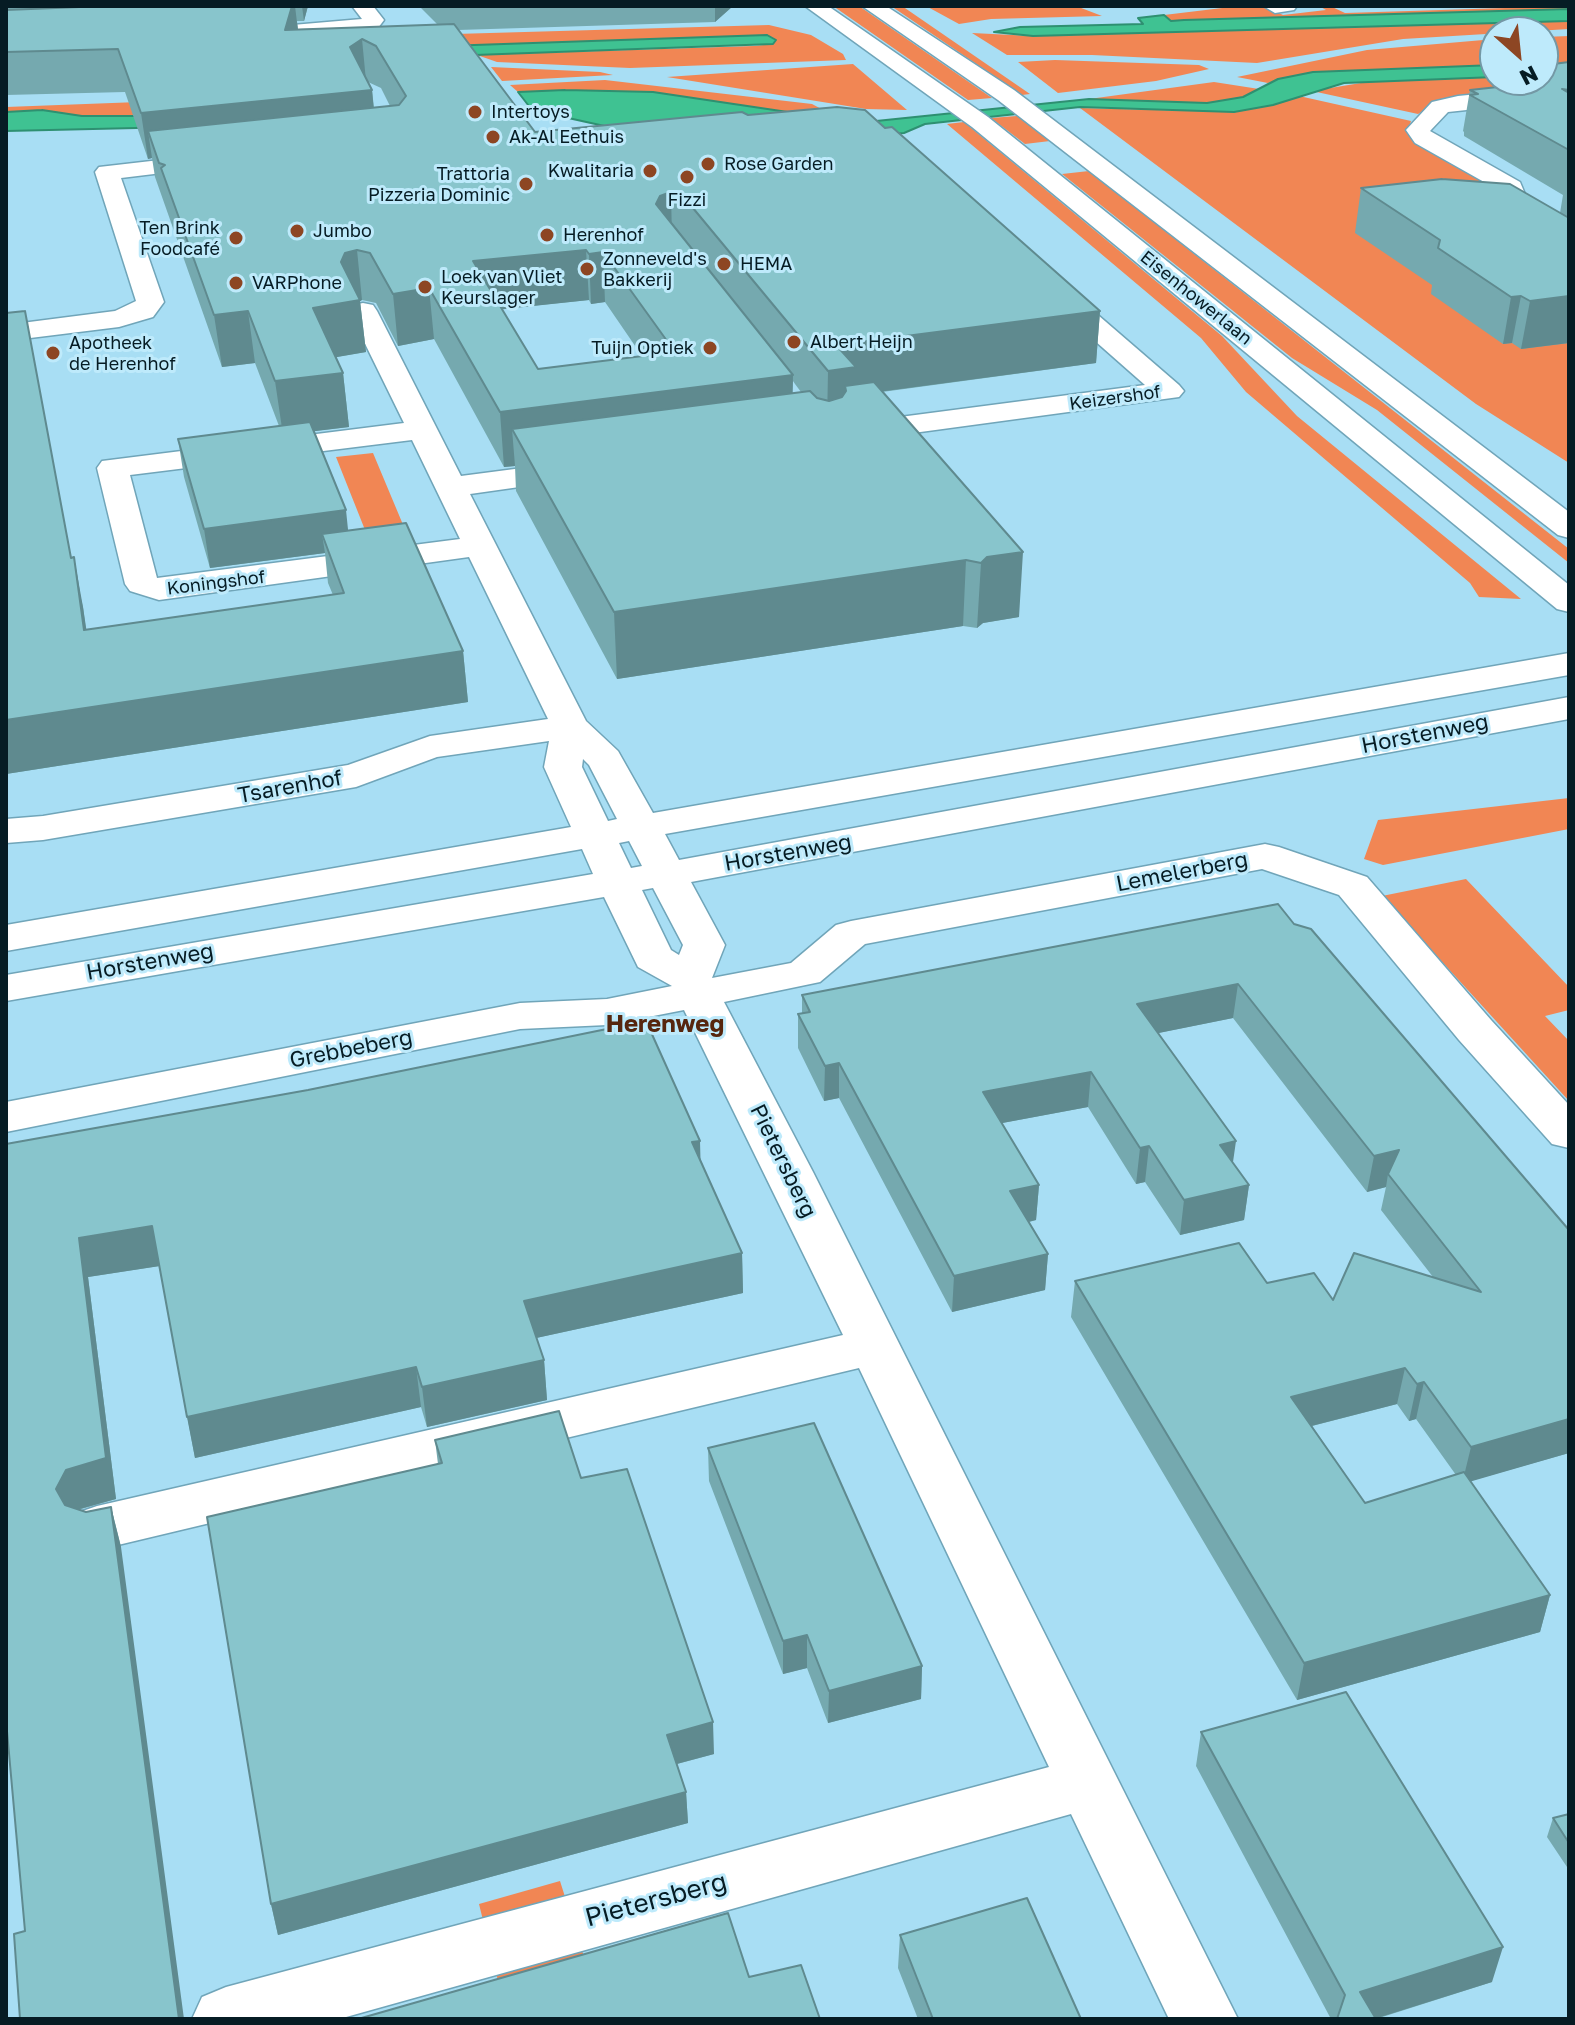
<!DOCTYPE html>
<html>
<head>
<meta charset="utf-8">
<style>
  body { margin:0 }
  #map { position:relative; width:1575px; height:2025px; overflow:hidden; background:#a8def4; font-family:"Golos Text",sans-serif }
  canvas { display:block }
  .frame { position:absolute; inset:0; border:8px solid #061c24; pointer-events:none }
  .north { position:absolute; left:1479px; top:16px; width:80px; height:80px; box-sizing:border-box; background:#beeafb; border:2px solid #7498a5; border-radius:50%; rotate:153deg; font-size:22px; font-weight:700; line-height:32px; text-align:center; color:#061c24 }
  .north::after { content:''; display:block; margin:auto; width:28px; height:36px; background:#8d4623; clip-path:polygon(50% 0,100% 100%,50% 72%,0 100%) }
</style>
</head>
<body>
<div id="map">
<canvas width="1575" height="2025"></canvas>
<div class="frame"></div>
<div class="north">N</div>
</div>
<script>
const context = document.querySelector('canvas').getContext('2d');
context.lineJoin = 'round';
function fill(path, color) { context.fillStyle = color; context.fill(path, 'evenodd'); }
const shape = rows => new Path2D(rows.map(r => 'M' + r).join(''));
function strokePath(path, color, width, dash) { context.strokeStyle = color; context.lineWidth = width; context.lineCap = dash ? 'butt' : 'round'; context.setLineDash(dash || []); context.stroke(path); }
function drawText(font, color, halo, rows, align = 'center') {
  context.font = font + ' "Golos Text",sans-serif'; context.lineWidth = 6; context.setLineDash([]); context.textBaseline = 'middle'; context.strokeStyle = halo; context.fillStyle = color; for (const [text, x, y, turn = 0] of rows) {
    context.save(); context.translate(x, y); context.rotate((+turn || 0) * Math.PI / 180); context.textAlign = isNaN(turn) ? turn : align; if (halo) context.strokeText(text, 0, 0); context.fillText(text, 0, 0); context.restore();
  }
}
fill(shape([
  [833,6,859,6,992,98,968,100],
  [891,6,902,6,1030,94,1022,95],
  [926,6,1076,6,1102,16,991,19,959,24],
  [1239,6,1264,6,1283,15,1326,10,1319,6,1330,6,1345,13,1569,6,1569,9,1171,21,1164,15],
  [1569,21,1569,29,1403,39,1257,63,1092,55,1007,55,972,33,1033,36],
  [769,25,811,35,843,54,846,60,630,68,497,62,477,55,754,46,773,44,776,40,767,35,466,45,455,34],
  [1569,36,1569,63,1543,63,1543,37],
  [1495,39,1495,65,1313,72,1268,83,1237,77,1367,50],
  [1055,60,1199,65,1209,69,1156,81,1058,93,1018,62],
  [853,64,907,110,866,109,667,77],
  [491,67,600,72,613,75,502,81],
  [1569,74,1569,86,1437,103,1418,114,1312,91,1367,82,1495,77,1495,80,1543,80,1543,75],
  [605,80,812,104,827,112,828,118,565,90,518,92,510,85],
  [1214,82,1259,89,1243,97,1207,103,1089,99],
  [351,94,135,116,82,116,42,110,6,112,6,107],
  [1299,96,1411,121,1408,131,1494,186,1569,287,1569,463,1476,404,1080,108,1234,112,1273,105],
  [1017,116,1050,141,1025,144,991,118],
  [964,122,1222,336,1297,416,1521,599,1479,597,1470,583,1246,392,1201,338,947,124],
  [1089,171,1569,549,1569,563,1377,410,1292,358,1062,174],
  [373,453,409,539,371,545,336,457],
  [1569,798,1569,829,1383,865,1364,859,1378,820],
  [1466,879,1569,987,1569,1010,1545,1016,1569,1041,1569,1101,1382,896],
  [560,1881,585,1960,499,1985,479,1904]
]), '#f18654');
const water = shape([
  [1569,9,1569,21,1033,36,994,32,1020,27,1143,24,1138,18,1164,15,1171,21,1184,20,1569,9],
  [767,35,776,40,773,44,448,56,6,61,767,35],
  [1495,65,1495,77,1344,83,1273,105,1234,112,1080,107,925,124,904,133,858,138,857,123,1089,99,1207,103,1243,97,1278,79,1313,72,1495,65],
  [565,90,653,92,828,118,609,127,532,110,518,92,565,90],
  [42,110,82,116,135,116,310,124,6,131,6,112,42,110]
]);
fill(water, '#3fc292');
strokePath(water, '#2e9071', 2);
const minor = shape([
  [352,6,373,6,384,20,378,28,371,30,269,39,259,33,269,27,362,19,352,6],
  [1297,6,1294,10,1275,13,1265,7,1297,6],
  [1569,85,1569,99,1448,112,1430,131,1520,182,1525,194,1515,208,1516,212,1569,243,1569,262,1560,260,1496,221,1490,208,1500,191,1415,143,1406,130,1432,102,1458,96,1569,85],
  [212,154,220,156,224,161,220,166,121,178,164,302,153,317,119,327,6,341,6,325,115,311,136,301,95,172,99,167,212,154],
  [1053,282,1062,284,1179,385,1184,391,1179,397,854,441,843,438,839,432,843,426,854,423,1145,385,1044,296,1040,290,1044,284,1053,282],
  [363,303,373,305,377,311,461,476,576,461,587,463,592,470,587,477,576,479,470,494,586,721,618,751,653,813,1569,653,1569,675,665,834,679,860,1569,697,1569,719,691,882,725,945,712,978,791,963,836,925,851,921,1265,844,1279,847,1367,877,1491,1020,1569,1105,1569,1148,1552,1144,1459,1040,1339,895,1262,869,865,944,820,982,724,1002,813,1172,1238,2019,1169,2019,1071,1814,339,2019,192,2019,202,1997,226,1987,1049,1767,859,1368,97,1550,77,1543,69,1528,77,1513,97,1506,843,1335,684,1010,607,1025,520,1029,6,1132,6,1102,520,1003,607,999,672,986,638,967,604,897,6,1001,6,975,593,874,582,849,6,951,6,925,571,827,544,767,549,741,437,757,356,787,43,840,6,843,6,819,43,816,348,765,430,736,548,719,469,557,159,600,130,591,125,584,97,468,102,461,404,423,349,311,353,305,363,303],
  [412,440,460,539,157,578,130,475,412,440],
  [583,759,589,765,617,819,608,821,582,767,583,759],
  [629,841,642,866,631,868,619,843,629,841],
  [653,888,683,945,679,955,671,950,642,890,653,888]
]);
const major = shape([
  [805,6,828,6,988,117,1569,585,1569,612,1557,609,972,127,805,6],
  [862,6,886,6,1014,90,1569,512,1569,538,1558,535,998,100,862,6]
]);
strokePath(minor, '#70a5b9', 3);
strokePath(major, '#70a5b9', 3);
fill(minor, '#fff');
fill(major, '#fff');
fill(shape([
  [6,6,308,6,304,21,297,21,298,29,438,25,419,6,733,6,715,22,458,30,535,132,748,115,885,128,1100,311,1096,363,882,392,1019,617,983,623,977,628,963,626,617,679,516,491,515,466,504,467,434,339,398,346,376,303,362,300,360,301,366,352,336,357,343,373,349,427,314,431,348,531,463,651,468,702,6,774,71,558,83,607,86,630,333,595,328,583,325,553,210,568,184,477,178,439,279,426,255,363,222,367,155,177,152,158,148,159,125,92,6,95],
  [368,82,381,88,390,106,374,108,372,90],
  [589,300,591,304,605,302,642,356,538,369,502,309],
  [793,381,795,384,801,392,792,393],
  [1569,62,1569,343,1521,349,1512,343,1503,344,1431,294,1432,285,1355,233,1361,188,1560,213,1563,195,1464,136,1464,132,1463,131,1470,90,1542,82,1545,65],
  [1278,904,1569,1453,1470,1481,1550,1595,1540,1632,1297,1700,1071,1317,1075,1281,1267,1283,1333,1300,1433,1277,1381,1210,1386,1187,1367,1192,1233,1018,1158,1033,1233,1163,1249,1185,1244,1220,1180,1235,1145,1182,1136,1184,1088,1107,1002,1123,1039,1185,1036,1220,1029,1222,1048,1254,1045,1290,952,1312,839,1098,824,1101,798,1048,798,1014,802,1013,802,995],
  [1397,1404,1409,1421,1416,1419,1456,1475,1365,1503,1312,1426],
  [700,1141,700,1161,742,1253,743,1293,536,1338,544,1360,547,1400,427,1427,421,1407,195,1458,159,1266,88,1277,116,1499,78,1510,86,1512,111,1507,121,1547,25,1931,6,1144],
  [435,1440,581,1478,714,1754,677,1764,686,1792,688,1823,278,1935,271,1904,438,1464],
  [708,1448,922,1666,921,1699,828,1723,807,1668,783,1674,709,1481],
  [1201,1732,1492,1982,1376,2019,1331,2019,1196,1766],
  [1569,1814,1569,1870,1547,1837,1553,1818],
  [900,1935,1081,2019,918,2019,898,1968]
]), '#75a9af');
fill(shape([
  [292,6,295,6,299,39,285,30],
  [302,6,308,6,304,21],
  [715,6,733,6,715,22],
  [362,39,366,81,350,47],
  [372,90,376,134,148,131,152,158,148,159,141,113],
  [671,192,672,240,656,204,660,196],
  [357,250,362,300,360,301,366,352,320,360,313,308,345,253],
  [586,250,589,300,477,312,473,261],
  [603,252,605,302,591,304,589,254],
  [429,288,434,339,398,346,393,294],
  [1521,296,1512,343,1503,344,1511,297],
  [1569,296,1569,343,1521,349,1530,301],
  [248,311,255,363,222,367,214,315],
  [1100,311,1096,363,855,395,846,391,845,386,845,422,827,425,828,371,836,345],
  [343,373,349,427,283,435,275,381],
  [793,375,792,429,512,429,515,466,504,467,500,412],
  [346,510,350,549,322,534,325,553,210,568,204,529],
  [1023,552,1019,617,983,623,977,628,981,563,987,557],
  [74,557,83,607,94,681,84,630],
  [966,560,963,626,617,679,614,612],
  [463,651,468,702,6,774,6,720],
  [1238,984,1233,1018,1134,1038,1137,1004],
  [839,1063,839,1098,824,1101,825,1066],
  [1091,1072,1088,1107,981,1127,983,1092],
  [700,1141,701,1179,692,1142],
  [1236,1141,1231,1176,1220,1145],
  [1149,1146,1145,1182,1136,1184,1140,1148],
  [1399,1150,1388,1174,1386,1187,1367,1192,1374,1156],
  [1039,1185,1036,1220,1007,1227,1010,1191],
  [1249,1185,1244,1220,1180,1235,1184,1200],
  [152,1226,160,1266,88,1277,116,1499,76,1510,66,1529,56,1489,79,1238],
  [742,1253,743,1293,527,1340,524,1301],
  [1048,1254,1045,1290,952,1312,954,1276],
  [544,1360,547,1400,427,1427,422,1387],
  [416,1367,421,1407,195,1458,187,1417],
  [1405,1368,1397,1404,1284,1433,1291,1397],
  [1424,1382,1416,1419,1409,1421,1417,1384],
  [1569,1419,1569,1453,1462,1484,1471,1447],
  [111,1507,121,1547,184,2019,179,2019],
  [1550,1595,1540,1632,1297,1700,1304,1663],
  [807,1635,807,1668,783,1674,783,1641],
  [922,1666,921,1699,828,1723,829,1691],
  [713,1722,714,1754,669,1766,667,1735],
  [686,1792,688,1823,278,1935,271,1904],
  [1503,1947,1492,1982,1374,2019,1360,1992]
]), '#5f8a8f');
const building = shape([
  [105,6,292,6,285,30,454,24,535,132,742,112,748,115,837,107,865,110,885,128,892,127,1100,311,836,345,856,367,828,371,683,196,671,192,660,196,656,204,793,375,500,412,429,288,393,294,370,253,357,250,345,253,341,262,360,300,313,308,343,373,275,381,248,311,214,315,161,168,165,165,159,163,148,131,399,105,406,96,376,46,362,39,350,47,372,90,141,113,118,49,6,52,6,10,105,6],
  [586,250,589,254,603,252,675,352,538,369,473,261,586,250],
  [1569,62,1569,90,1562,89,1569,93,1569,150,1470,95,1478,94,1470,90,1544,82,1545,65,1569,62],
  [1442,179,1510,184,1569,218,1569,296,1530,301,1521,296,1511,297,1438,248,1440,240,1361,188,1442,179],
  [25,311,71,558,74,557,84,630,344,593,322,534,406,523,463,651,6,720,6,313,25,311],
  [874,382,1023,552,987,557,981,563,966,560,614,612,512,429,810,391,817,398,829,401,842,397,846,391,845,386,874,382],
  [310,422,346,510,204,529,178,439,310,422],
  [1278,904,1294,924,1311,929,1569,1230,1569,1419,1471,1447,1424,1382,1417,1384,1405,1368,1291,1397,1365,1503,1464,1472,1550,1595,1304,1663,1075,1281,1239,1243,1267,1283,1314,1273,1333,1300,1354,1253,1481,1292,1388,1174,1399,1150,1374,1156,1238,984,1137,1004,1236,1141,1220,1145,1249,1185,1184,1200,1149,1146,1140,1148,1091,1072,983,1092,1039,1185,1010,1191,1048,1254,954,1276,839,1063,825,1066,798,1014,810,1012,802,995,1278,904],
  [646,1021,700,1141,692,1142,742,1253,524,1301,544,1360,422,1387,416,1367,187,1417,152,1226,79,1238,106,1458,66,1470,56,1489,65,1505,86,1512,111,1507,179,2019,20,2019,14,1934,25,1931,6,1720,6,1144,308,1090,646,1021],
  [559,1411,581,1478,627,1469,713,1722,667,1735,686,1792,271,1904,207,1517,442,1463,435,1440,559,1411],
  [814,1423,922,1666,829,1691,807,1635,783,1641,708,1448,814,1423],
  [1346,1692,1503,1947,1360,1992,1376,2019,1337,2019,1345,1995,1201,1732,1346,1692],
  [1569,1814,1569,1843,1553,1818,1569,1814],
  [1027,1898,1081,2019,933,2019,900,1935,1027,1898],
  [728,1913,749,1977,801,1965,820,2019,358,2019,728,1913]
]);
fill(building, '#88c5cc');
strokePath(building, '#5f8a8f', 2);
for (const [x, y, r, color] of [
  [475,112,8,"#8d4623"],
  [493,137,8,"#8d4623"],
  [708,164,8,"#8d4623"],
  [650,171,8,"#8d4623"],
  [687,177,8,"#8d4623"],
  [526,184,8,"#8d4623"],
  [297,231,8,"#8d4623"],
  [547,235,8,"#8d4623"],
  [236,238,8,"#8d4623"],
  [724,264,8,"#8d4623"],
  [587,269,8,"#8d4623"],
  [236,283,8,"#8d4623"],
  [425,287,8,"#8d4623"],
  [794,342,8,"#8d4623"],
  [710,348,8,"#8d4623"],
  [53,353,8,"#8d4623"]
]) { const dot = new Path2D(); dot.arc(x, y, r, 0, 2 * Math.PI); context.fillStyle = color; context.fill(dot); strokePath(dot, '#beeafb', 3); }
drawText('18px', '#061c24', '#beeafb', [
  ["Intertoys",491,112],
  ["Ak-Al Eethuis",509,137],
  ["Rose Garden",724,164],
  ["Kwalitaria",634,171,"right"],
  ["Trattoria",510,174,"right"],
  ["Pizzeria Dominic",510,195,"right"],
  ["Fizzi",687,200,"center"],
  ["Ten Brink",220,228,"right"],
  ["Foodcafé",220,249,"right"],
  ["Jumbo",313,231],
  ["Herenhof",563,235],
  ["Zonneveld's",603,259],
  ["Bakkerij",603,280],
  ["HEMA",740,264],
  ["Loek van Vliet",441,277],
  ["Keurslager",441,298],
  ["VARPhone",252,283],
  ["Albert Heijn",810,342],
  ["Apotheek",69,343],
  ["de Herenhof",69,364],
  ["Tuijn Optiek",694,348,"right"]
], 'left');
drawText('18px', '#061c24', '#beeafb', [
  ["Eisenhowerlaan",1196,298,39],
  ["Keizershof",1115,398,-8],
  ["Koningshof",216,583,-7]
]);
drawText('22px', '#061c24', '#beeafb', [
  ["Horstenweg",1425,734,-11],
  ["Tsarenhof",290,787,-10],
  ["Horstenweg",788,853,-10],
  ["Lemelerberg",1182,872,-11],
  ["Horstenweg",150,962,-10],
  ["Grebbeberg",351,1049,-11],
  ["Pietersberg",783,1161,64]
]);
drawText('bold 24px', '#56260e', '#beeafb', [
  ["Herenweg",665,1024]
]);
drawText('26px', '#061c24', '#beeafb', [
  ["Pietersberg",656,1900,-15]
]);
</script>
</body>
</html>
